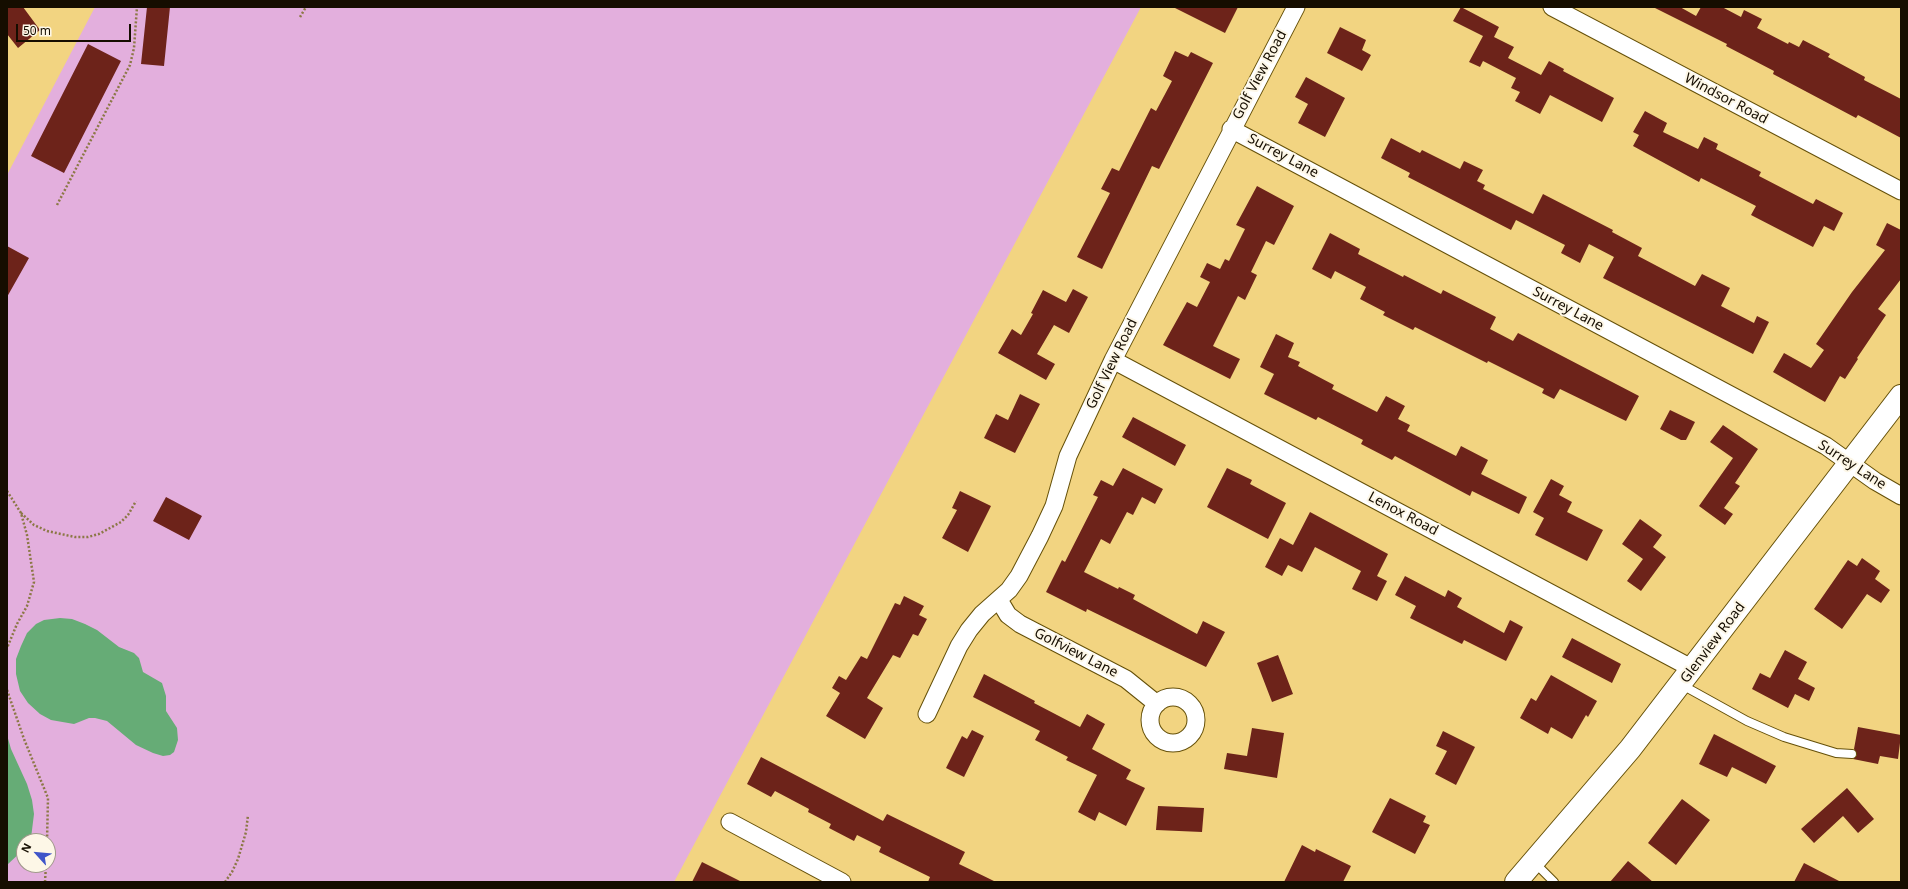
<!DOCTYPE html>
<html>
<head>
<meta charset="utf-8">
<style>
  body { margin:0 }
  #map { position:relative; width:1908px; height:889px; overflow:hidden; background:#f2d481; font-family:"Noto Sans",sans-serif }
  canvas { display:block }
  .frame { position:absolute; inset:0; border:8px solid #150d00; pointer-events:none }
  .north { position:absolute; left:16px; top:833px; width:40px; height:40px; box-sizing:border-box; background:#fdf7e7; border:1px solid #a0998b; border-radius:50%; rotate:297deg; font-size:11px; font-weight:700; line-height:16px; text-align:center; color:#150d00 }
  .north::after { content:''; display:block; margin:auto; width:14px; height:18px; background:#3f55c9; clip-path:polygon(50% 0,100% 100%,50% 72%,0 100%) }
  .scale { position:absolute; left:16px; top:24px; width:115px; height:18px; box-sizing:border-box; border:2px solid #150d00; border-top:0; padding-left:5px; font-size:12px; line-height:14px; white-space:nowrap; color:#150d00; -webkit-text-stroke:3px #fdf7e7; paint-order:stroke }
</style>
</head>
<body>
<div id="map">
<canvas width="1908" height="889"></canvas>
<div class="frame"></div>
<div class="north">N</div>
<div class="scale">50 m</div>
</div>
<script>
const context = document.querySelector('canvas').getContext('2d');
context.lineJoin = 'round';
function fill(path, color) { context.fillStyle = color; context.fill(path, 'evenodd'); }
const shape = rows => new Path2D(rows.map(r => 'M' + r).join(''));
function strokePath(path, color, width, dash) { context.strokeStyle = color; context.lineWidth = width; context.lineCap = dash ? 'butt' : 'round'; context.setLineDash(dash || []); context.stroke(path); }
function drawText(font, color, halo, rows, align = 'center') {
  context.font = font + ' "Noto Sans",sans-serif'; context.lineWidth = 4; context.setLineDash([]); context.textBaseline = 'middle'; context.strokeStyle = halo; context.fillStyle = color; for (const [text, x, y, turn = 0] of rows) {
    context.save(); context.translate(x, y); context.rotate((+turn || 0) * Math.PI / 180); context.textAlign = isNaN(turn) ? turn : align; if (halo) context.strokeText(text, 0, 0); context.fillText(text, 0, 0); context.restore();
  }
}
fill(shape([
  [95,7,1141,7,674,882,7,882,7,175],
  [24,841,48,841,48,865,24,865]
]), '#e3afdd');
fill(shape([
  [60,618,72,619,85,624,97,630,119,647,134,653,139,658,143,672,162,683,166,696,166,711,177,728,178,740,174,752,170,755,163,756,153,753,136,745,107,721,95,718,89,718,74,724,51,720,40,714,28,703,20,691,16,674,16,659,21,646,27,633,36,624,44,620],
  [7,735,11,749,27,784,32,800,34,814,31,838,29,841,24,841,24,849,7,865]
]), '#66ac76');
fill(shape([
  [7,7,23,7,40,30,18,48,7,34],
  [147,7,170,7,164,66,141,64],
  [1173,7,1238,7,1225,33],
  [1461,7,1499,27,1494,37,1514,47,1508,58,1541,75,1549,61,1564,69,1563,71,1614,98,1602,122,1550,95,1540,114,1515,101,1520,92,1511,88,1516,78,1483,61,1480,67,1469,62,1483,36,1453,21],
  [1653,7,1680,7,1696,16,1701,7,1722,7,1741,17,1744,10,1762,19,1757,28,1788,44,1789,42,1799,47,1803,40,1830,54,1828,57,1865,77,1864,80,1901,99,1901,138,1858,115,1856,118,1773,74,1774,71,1726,46,1727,44],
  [1340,27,1366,40,1362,50,1371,55,1362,71,1327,53],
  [88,44,121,61,64,173,31,156],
  [1175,51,1188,57,1191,52,1213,63,1159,169,1152,166,1102,269,1077,257,1110,193,1101,189,1112,168,1119,171,1151,108,1156,111,1172,81,1163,76],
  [1306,77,1345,98,1325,137,1298,123,1308,104,1295,97],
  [1645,111,1667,123,1663,132,1698,149,1704,137,1718,144,1716,149,1761,172,1759,176,1813,204,1816,199,1843,213,1834,231,1824,226,1813,247,1751,215,1756,206,1701,178,1699,182,1633,146,1639,135,1633,132],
  [1391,138,1420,153,1422,150,1460,169,1464,161,1483,170,1477,181,1485,185,1483,189,1533,214,1543,194,1613,230,1612,232,1642,248,1638,256,1695,286,1702,274,1730,288,1721,306,1754,323,1757,316,1769,322,1753,354,1603,278,1614,257,1589,244,1580,263,1561,253,1565,245,1516,220,1511,230,1408,177,1410,173,1381,158],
  [1257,186,1294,206,1274,245,1266,241,1251,272,1257,275,1245,300,1238,296,1213,346,1240,359,1230,379,1163,345,1187,302,1197,307,1210,282,1200,277,1207,263,1220,269,1225,259,1229,261,1245,229,1236,225],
  [1887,223,1901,230,1901,279,1878,309,1886,315,1857,358,1858,359,1845,379,1840,376,1825,402,1773,372,1784,353,1811,368,1824,350,1816,344,1852,292,1885,250,1876,245],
  [1330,233,1360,249,1358,254,1403,277,1404,275,1441,294,1443,290,1496,317,1490,329,1513,341,1518,333,1639,396,1626,421,1560,389,1554,399,1542,393,1544,389,1488,361,1487,363,1415,327,1413,330,1383,315,1385,312,1360,299,1366,287,1335,271,1331,279,1312,269],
  [7,246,29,258,7,297],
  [1073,289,1088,297,1069,333,1054,325,1037,354,1055,364,1046,380,998,353,1012,329,1021,335,1033,314,1031,313,1043,290,1066,302],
  [1276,334,1294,343,1288,357,1300,362,1298,366,1334,385,1332,389,1377,412,1386,396,1405,406,1398,419,1410,425,1407,431,1456,456,1461,446,1488,460,1481,474,1527,497,1519,514,1472,491,1470,496,1395,456,1392,460,1361,444,1363,440,1318,417,1316,420,1264,394,1274,374,1260,367],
  [1020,394,1040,404,1015,453,984,438,996,414,1008,420],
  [1670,410,1695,422,1686,440,1681,440,1660,429],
  [1133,417,1186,445,1175,466,1122,437],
  [1723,425,1758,449,1735,483,1740,486,1724,508,1733,514,1725,525,1699,506,1733,458,1710,442],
  [1123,468,1163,489,1155,504,1142,497,1133,515,1127,512,1110,544,1101,539,1084,572,1118,589,1119,587,1135,595,1133,599,1197,634,1203,621,1225,632,1206,667,1087,609,1086,612,1046,592,1062,560,1065,562,1098,497,1093,495,1101,480,1113,486],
  [1227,468,1252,480,1250,484,1286,503,1268,539,1207,507],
  [1551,479,1564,486,1559,495,1572,502,1567,512,1603,530,1587,561,1535,535,1544,518,1533,512],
  [960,491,991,506,968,552,942,538,957,510,952,508],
  [166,497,202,516,189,540,153,521],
  [1310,512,1388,554,1377,576,1387,581,1377,601,1352,589,1361,571,1315,547,1302,572,1288,565,1282,576,1265,567,1280,538,1293,545],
  [1640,519,1662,535,1653,547,1666,557,1641,591,1627,581,1643,559,1622,544],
  [1862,558,1880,571,1875,579,1890,590,1881,603,1867,594,1842,629,1814,609,1848,560,1857,566],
  [1405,576,1445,597,1448,590,1462,598,1457,607,1504,633,1510,620,1523,627,1506,661,1464,640,1462,644,1410,618,1416,606,1395,595],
  [904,596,924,606,919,615,927,619,918,636,913,634,900,658,893,655,867,698,883,708,865,739,826,716,840,693,832,688,839,676,846,680,861,656,867,659,895,603,900,605],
  [1572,638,1621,664,1612,683,1562,657],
  [1785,650,1807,662,1798,679,1815,688,1809,701,1795,694,1788,708,1752,689,1760,673,1770,678],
  [1278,655,1293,694,1272,702,1257,663],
  [984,674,1035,701,1034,703,1080,727,1087,714,1105,724,1092,749,1131,770,1126,779,1145,788,1126,826,1099,812,1095,821,1078,812,1097,775,1066,760,1068,757,1035,740,1040,731,973,697],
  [1551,675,1597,701,1588,717,1586,715,1572,739,1551,727,1548,734,1520,718,1531,698,1536,701],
  [1858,727,1901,735,1898,759,1880,756,1878,764,1853,759,1857,755,1854,749],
  [1252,728,1284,733,1277,778,1224,769,1227,753,1247,756],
  [972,730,984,736,964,777,946,768,962,736,967,739],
  [1443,731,1475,747,1456,785,1435,774,1447,751,1436,746],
  [1714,734,1776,766,1766,784,1732,767,1727,777,1699,764],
  [761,757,883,821,887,814,965,852,959,864,996,882,928,882,930,877,879,852,881,847,857,835,854,841,829,828,831,824,808,812,809,809,775,791,771,797,747,784],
  [1847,788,1874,819,1858,833,1843,816,1814,843,1801,829],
  [1390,798,1426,816,1423,822,1430,825,1415,854,1372,832],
  [1682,799,1710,820,1676,865,1648,843],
  [1158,806,1204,808,1202,832,1156,830],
  [1302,845,1315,852,1316,849,1351,866,1343,882,1284,882],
  [1628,861,1653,882,1610,882],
  [702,862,742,882,692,882],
  [1804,863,1841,882,1794,882]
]), '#6d231a');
const lane = shape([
  [1682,685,1747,721,1784,737,1836,753,1852,754],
  [1534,862,1554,882]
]);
const street = shape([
  [1552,7,1901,191],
  [1231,129,1826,446,1875,481,1901,496],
  [1113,360,1693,669],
  [999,600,1008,615,1020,624,1126,679,1157,704],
  '1150 720a23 23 0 1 1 46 0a23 23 0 1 1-46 0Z',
  [927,714,959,646,969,630,982,614,1009,590,1019,576,1040,536,1054,506,1068,456,1113,360,1296,7],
  [730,822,842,882]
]);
const secondary = shape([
  [1516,882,1630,749,1901,396]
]);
strokePath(lane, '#655009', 10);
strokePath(street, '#655009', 19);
strokePath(secondary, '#655009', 24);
strokePath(shape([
  [300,17,306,7],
  [57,205,130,65,134,48,137,7],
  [7,491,21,513,27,535,34,582,27,606,17,624,7,648],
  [21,513,34,525,47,531,75,537,88,537,99,534,121,522,128,515,136,501],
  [7,690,24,739,48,798,47,841],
  [45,882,46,865],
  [225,882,232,872,238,859,246,832,248,815]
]), '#8c7846', 2.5, [2, 2]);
strokePath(lane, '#fff', 8);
strokePath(street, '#fff', 17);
strokePath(secondary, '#fff', 22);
drawText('14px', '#150d00', '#fdf7e7', [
  ["Golf View Road",1260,75,-62],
  ["Windsor Road",1726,99,28],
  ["Surrey Lane",1283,156,28],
  ["Surrey Lane",1568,309,28],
  ["Golf View Road",1112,364,-64],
  ["Surrey Lane",1852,465,33],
  ["Lenox Road",1403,514,28],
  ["Glenview Road",1713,643,-53],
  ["Golfview Lane",1076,653,27]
]);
</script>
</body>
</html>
